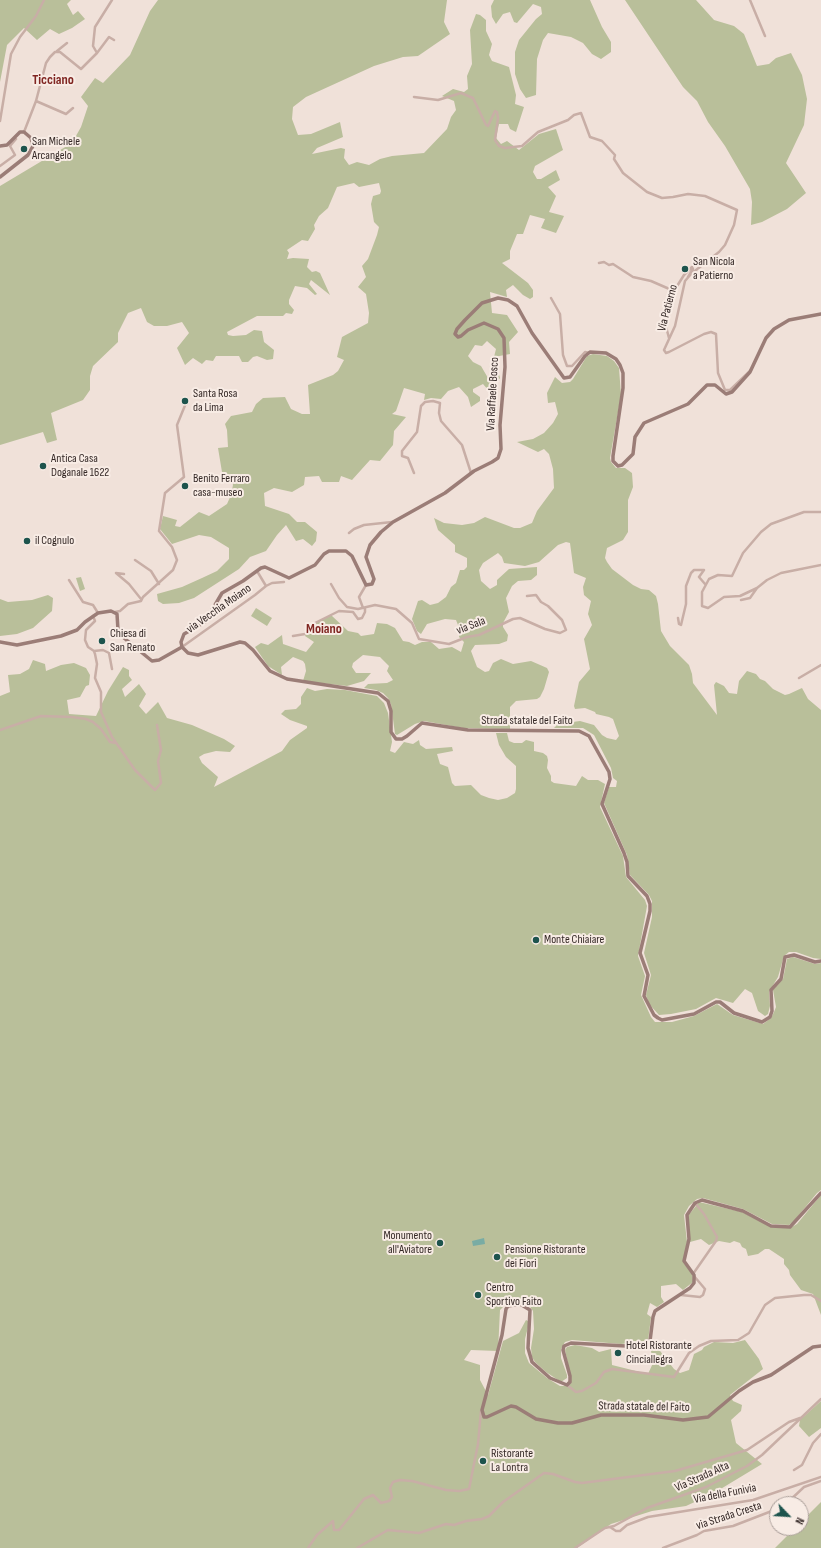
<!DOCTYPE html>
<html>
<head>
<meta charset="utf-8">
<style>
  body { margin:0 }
  #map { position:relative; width:821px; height:1548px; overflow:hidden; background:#f0e1d9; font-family:"Sofia Sans Condensed",sans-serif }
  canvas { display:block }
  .north { position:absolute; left:769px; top:1496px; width:40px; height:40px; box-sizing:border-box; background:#f8ece5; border:1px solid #aa9e99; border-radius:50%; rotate:115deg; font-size:11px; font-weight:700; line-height:16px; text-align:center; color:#342826 }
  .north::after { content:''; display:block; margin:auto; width:14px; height:18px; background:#1d544d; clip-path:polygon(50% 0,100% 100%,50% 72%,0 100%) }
</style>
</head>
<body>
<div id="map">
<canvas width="821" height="1548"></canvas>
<div class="north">N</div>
</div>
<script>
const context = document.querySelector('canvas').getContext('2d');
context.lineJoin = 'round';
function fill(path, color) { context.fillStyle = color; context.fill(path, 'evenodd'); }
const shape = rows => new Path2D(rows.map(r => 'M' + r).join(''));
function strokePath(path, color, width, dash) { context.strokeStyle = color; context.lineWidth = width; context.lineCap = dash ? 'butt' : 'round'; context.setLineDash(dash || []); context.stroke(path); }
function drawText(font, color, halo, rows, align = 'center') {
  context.font = font + ' "Sofia Sans Condensed",sans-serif'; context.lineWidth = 4; context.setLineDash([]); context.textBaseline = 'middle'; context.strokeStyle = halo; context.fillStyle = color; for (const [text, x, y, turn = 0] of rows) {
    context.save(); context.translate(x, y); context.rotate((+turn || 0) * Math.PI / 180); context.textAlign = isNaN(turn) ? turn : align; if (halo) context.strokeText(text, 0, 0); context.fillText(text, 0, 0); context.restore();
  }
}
fill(shape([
  [0,0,71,0,67,4,73,15,78,11,85,19,72,28,59,34,50,29,37,40,24,28,7,45,0,82],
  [158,0,447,0,444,22,450,34,418,56,403,57,374,66,306,97,293,107,292,119,298,135,311,134,340,122,343,137,317,148,312,154,341,148,345,149,344,158,349,165,357,162,369,165,380,159,392,156,424,153,447,129,451,117,456,110,454,101,442,96,453,89,464,92,468,89,467,76,472,64,470,30,476,14,480,15,486,20,486,31,492,44,489,55,492,61,509,67,516,95,515,104,524,107,516,132,510,129,508,124,499,124,496,138,501,144,507,141,519,150,539,134,556,129,563,150,535,166,533,172,537,179,541,179,556,170,560,180,548,187,556,196,549,212,564,216,556,233,541,228,545,219,530,215,523,234,517,234,510,251,510,259,502,263,528,283,533,290,533,297,530,299,523,295,513,285,506,290,507,297,490,292,492,313,507,315,518,332,509,342,510,354,494,357,500,378,495,385,494,392,492,393,489,391,483,384,473,389,473,392,480,397,480,401,471,407,468,397,459,387,448,391,441,399,431,398,424,400,425,394,404,388,396,411,392,414,406,417,394,431,393,445,380,461,370,460,352,480,341,476,339,482,322,482,319,476,305,477,304,485,292,492,274,488,264,493,265,506,289,514,297,522,305,522,317,532,316,541,312,546,303,539,296,541,286,525,277,535,266,551,250,557,239,569,194,598,179,603,163,604,158,601,157,594,182,587,202,578,217,571,229,559,229,548,211,537,199,535,172,544,160,529,163,516,177,520,175,526,180,527,199,512,209,516,227,504,231,495,233,485,231,476,222,472,218,448,228,447,227,430,225,424,231,416,252,412,256,404,263,398,285,397,291,409,302,414,310,414,308,385,333,375,338,371,344,360,337,357,342,337,368,323,369,313,366,294,358,287,366,277,362,266,368,259,377,235,379,227,374,222,371,204,373,196,380,194,381,191,379,183,359,187,354,183,337,187,328,208,319,216,314,225,315,229,308,241,302,240,287,250,289,253,287,259,293,258,309,259,307,267,312,272,316,271,320,273,330,295,311,280,309,284,317,294,315,295,307,288,295,286,289,300,289,304,294,310,292,314,286,313,283,316,257,316,227,332,228,335,233,336,246,335,254,330,262,331,264,342,274,350,273,359,267,360,257,356,253,357,248,362,242,362,239,356,216,356,213,361,206,360,202,364,193,358,185,365,177,348,189,333,182,322,167,326,154,326,147,322,141,308,128,313,118,333,118,342,93,366,90,376,90,390,83,400,51,413,57,440,47,443,43,432,0,445,0,186,72,143,81,127,88,106,81,97,95,78,103,83,130,55,150,11],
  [487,341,496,349,494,357,491,360,493,371,492,377,488,378,481,366,473,362,468,356,475,345,482,346],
  [494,0,590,0,602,27,611,42,611,52,601,59,592,54,583,43,571,37,548,33,543,40,537,59,536,95,526,98,520,89,515,74,515,52,519,40,536,19,542,14,541,7,533,4,517,23,514,22,510,12,503,14,496,24,492,17,491,6],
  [625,0,696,0,714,20,734,26,744,34,757,66,769,64,776,58,791,53,802,75,807,99,804,125,786,163,806,193,787,209,762,222,751,225,752,202,750,189,725,146,708,122,697,101,683,87],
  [593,354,607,356,614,361,619,368,621,395,610,458,611,462,616,468,625,468,632,473,633,487,628,500,628,532,623,540,607,548,605,558,607,562,612,569,633,585,641,589,649,590,656,596,658,604,661,631,670,646,689,665,692,674,693,683,717,715,714,685,716,682,724,686,729,693,737,694,739,681,747,671,756,674,760,679,765,681,773,689,785,695,789,694,802,688,808,699,821,710,821,959,813,958,796,952,789,952,784,956,778,977,769,992,770,1006,768,1014,765,1016,758,1011,752,993,745,989,733,1003,716,998,696,1009,671,1014,659,1015,649,1004,646,995,651,975,644,953,652,917,652,901,649,895,630,875,627,855,604,803,609,787,616,787,617,781,613,778,611,768,594,735,583,728,554,728,558,724,580,721,594,725,602,735,607,738,616,740,619,736,613,719,609,717,596,714,595,712,585,708,575,709,574,706,579,682,590,669,584,639,592,625,588,614,591,601,584,595,583,587,586,578,574,573,570,543,566,542,558,545,539,562,525,566,504,563,502,557,498,553,483,563,479,570,481,581,490,589,497,585,497,580,509,569,537,567,537,575,531,580,518,581,512,586,506,598,509,612,503,623,503,627,508,635,507,641,499,644,475,645,471,651,477,667,485,672,489,671,493,663,501,659,513,664,531,661,547,668,549,672,544,689,540,697,537,699,516,701,510,707,510,729,463,728,424,721,415,724,397,735,395,734,391,704,388,698,383,693,376,690,364,688,368,684,387,683,393,680,387,671,389,666,380,657,363,655,353,663,352,667,356,673,371,673,364,681,347,686,303,681,306,671,305,664,303,661,293,657,281,667,282,675,268,666,255,647,261,643,268,645,282,635,283,644,306,652,314,642,305,636,307,630,311,626,331,615,348,631,358,633,361,636,374,634,377,623,387,624,395,628,403,641,409,642,415,645,422,642,431,642,439,649,452,647,461,652,464,642,459,637,460,630,456,620,445,619,427,624,421,634,417,631,412,619,418,601,422,600,430,605,438,603,446,597,451,587,456,583,460,570,464,570,467,567,467,558,455,552,455,545,438,530,434,518,444,523,462,525,474,523,485,517,514,528,520,528,532,523,537,511,554,488,553,469,549,454,544,449,538,452,517,442,533,439,544,433,553,423,558,414,555,402,548,403,547,393,555,377,562,383,570,382,573,379,587,356],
  [81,577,85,589,80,591,76,578],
  [48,595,53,598,52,611,33,628,17,634,0,636,0,599,8,602,32,600],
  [256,608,272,618,267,626,251,616],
  [33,660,45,664,46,671,61,665,74,663,86,668,90,675,89,685,86,686,80,697,67,700,69,714,96,716,108,691,123,667,129,670,129,676,132,680,122,689,125,697,139,684,146,694,139,706,146,714,158,702,167,718,192,725,224,739,235,746,230,752,216,751,204,754,199,757,202,763,218,777,214,787,282,751,290,740,307,728,307,726,290,720,281,714,285,710,296,709,301,704,301,697,307,688,315,691,327,689,345,690,377,696,384,703,388,713,392,742,390,751,395,753,404,742,413,744,419,740,420,745,426,749,452,747,453,751,437,754,440,764,448,767,452,783,455,786,471,785,481,795,489,798,498,800,507,798,515,793,516,789,516,766,506,757,499,745,496,733,507,733,509,741,514,743,522,743,526,740,534,742,534,751,543,753,547,756,548,760,547,768,551,776,551,781,554,783,576,786,582,776,588,780,598,780,605,784,600,807,623,856,626,877,645,900,647,906,638,956,645,976,641,995,651,1017,655,1022,672,1022,694,1016,717,1004,733,1015,763,1024,771,1018,774,1012,776,1007,773,990,783,979,787,959,793,957,815,964,821,963,821,1190,817,1193,794,1221,789,1225,772,1224,743,1209,703,1198,697,1199,689,1206,684,1215,687,1242,683,1262,692,1274,693,1282,683,1290,676,1284,661,1286,661,1297,664,1302,657,1307,650,1303,647,1314,651,1317,648,1341,621,1344,572,1340,565,1342,561,1349,561,1358,567,1375,567,1378,561,1382,546,1372,535,1362,532,1357,531,1348,534,1329,533,1311,527,1302,514,1300,507,1303,500,1310,498,1351,471,1350,464,1360,480,1365,480,1380,488,1395,503,1341,519,1333,526,1320,528,1321,528,1327,525,1339,525,1353,529,1363,547,1378,560,1386,564,1386,571,1378,565,1350,567,1347,575,1345,592,1348,599,1352,611,1349,612,1365,648,1374,653,1363,651,1351,657,1347,674,1369,680,1373,689,1370,694,1354,702,1350,704,1347,714,1342,733,1343,745,1340,759,1359,763,1369,730,1395,733,1401,742,1405,741,1411,731,1420,736,1443,762,1464,714,1493,686,1506,652,1511,611,1524,577,1548,0,1548,0,696,10,692,8,675,20,674,29,669],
  [821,1195,821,1315,813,1294,801,1290,790,1275,789,1270,784,1264,784,1259,769,1249,765,1249,758,1254,748,1256,746,1249,742,1247,740,1243,734,1241,730,1243,719,1241,709,1245,701,1239,690,1242,688,1216,699,1202,742,1212,771,1227,790,1228,797,1224],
  [821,1401,821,1428,809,1437,799,1426,800,1420],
  [821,1502,821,1548,775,1548,795,1528,801,1528,801,1522]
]), '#b9bf9a');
fill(shape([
  [484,1238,485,1244,473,1246,472,1241]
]), '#79aca4');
strokePath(shape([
  [750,0,765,36],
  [57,51,67,43],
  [97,53,109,37,114,40],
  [414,97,438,100,461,93,473,98,486,125,488,126,495,111,497,112,498,118,495,140,499,146,505,148,522,146,538,132,568,120,574,115,581,113,590,137,602,141,615,155,614,159,623,173,647,192,662,198,673,197,688,194,705,196,737,210,734,225,725,245,719,252,691,274,685,281,675,326,664,350,666,353,669,352,704,334,711,332,716,334,718,373,725,390,730,390,751,370],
  [36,101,66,114,73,108],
  [0,121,11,54,20,37,36,16,44,0],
  [24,132,36,101,46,63,50,57,55,52,60,52,81,69,97,53,93,46,95,27,112,0],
  [0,166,15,155,10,146,16,139],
  [599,263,604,262,609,265,613,264,633,277,651,281,674,291,668,303,665,323,669,338],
  [674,291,684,275,692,267,693,269,688,277],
  [551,298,560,314,563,355,567,366,572,366,585,352,590,353],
  [414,473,408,458,402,456,402,451,417,432,421,406,425,402,433,401,440,403,439,413,441,421,462,445,471,473],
  [349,533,354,529,364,525,392,522],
  [135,560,151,571,159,584],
  [257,571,266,586],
  [124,574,116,573,129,584,141,599],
  [69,580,83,602,93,605,98,613],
  [331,584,339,598,347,607,358,609,375,605,396,609,412,623,419,639,449,644,467,637,479,635,513,619,520,618,545,629,560,633,566,630,562,620,548,606,541,602,536,595,527,596],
  [757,588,740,596,724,597,708,608,702,606,702,592,709,579,718,575,732,576,743,553,761,532,771,524,804,512,821,512],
  [741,600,750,598,757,588,767,580,781,573,821,565],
  [363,608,359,597,366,585],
  [115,612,120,611,128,604,141,601,143,597,173,570,177,560,172,547,159,531,165,493,184,477,177,425,186,403],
  [93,616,95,621,86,630,85,640,88,647,94,651,95,654,97,664,95,678,101,692,101,712,112,737,135,770,155,790,161,783,158,761,161,750,157,725],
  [678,618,679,624,681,625,686,604,686,586,691,573,694,570,704,570,699,577,705,584],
  [293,636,305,634,315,623,339,611,353,612,358,619,362,618,365,612,365,608],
  [182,647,255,595,266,586,272,583,284,582],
  [94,651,103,650,109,653,112,669],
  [799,678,821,665],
  [0,730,41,716,72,717,86,719,93,722,101,729,110,742,116,743],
  [693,1274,716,1241,717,1237,704,1214,695,1203],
  [681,1295,700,1297,703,1295,705,1289,694,1276],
  [567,1385,576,1392,582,1391,596,1383,604,1372,612,1369,674,1377,689,1353,699,1346,711,1341,738,1340,749,1333,765,1305,775,1298,804,1295,811,1295,821,1301],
  [794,1470,802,1465,813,1443,821,1434],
  [786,1504,804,1487,821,1481],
  [610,1527,616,1531,620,1531,627,1525,648,1517,753,1500,821,1477],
  [308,1548,317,1535,333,1521,334,1530,339,1530,364,1499,373,1495,381,1503,389,1501,392,1497,390,1488,393,1482,400,1480,412,1481,446,1490,459,1491,469,1489,478,1444,481,1411],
  [357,1548,388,1530,419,1533,446,1524,454,1525,466,1521,482,1519,489,1516,503,1502,544,1473,553,1474,575,1482,582,1483,675,1471,747,1450,789,1422,800,1418],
  [575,1548,605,1528,614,1526,647,1508,706,1487,747,1466,762,1455,821,1399],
  [663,1548,697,1535,704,1531,733,1526,777,1509]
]), '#c8aea6', 2.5);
strokePath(shape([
  [0,146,7,145,20,132,24,132,31,138,33,146,28,155,0,177],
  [0,642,17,645,61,636,77,630,85,622,98,613,111,611,117,614,118,630,124,638,152,661,159,660,182,647],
  [182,647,181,642,184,634,205,622,222,593,243,581,261,568,265,567,289,578,315,565,324,554,329,551,346,551,352,556,366,585,372,584,374,579,366,557,370,545,381,532,393,522,445,493,474,471,492,462,498,458,501,449,500,425,505,367,504,338,498,329,484,323,468,330,461,336,458,337,455,334,457,329,465,320,482,303,498,298,508,300,517,306,532,333,564,378,570,377,585,356,590,352,606,353,616,359,620,365,623,373,623,388,613,456,613,461,618,466,622,465,633,454,635,437,644,423,688,404,707,385,715,385,726,394,732,392,750,372,766,338,774,329,789,320,821,314],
  [182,647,188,653,198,655,240,642,245,643,253,650,270,671,287,679,378,693,388,701,391,711,391,732,396,739,402,739,407,736,422,723,468,730,579,731,589,736,609,772,610,779,602,804,624,853,627,862,628,876,647,896,650,904,650,911,640,953,648,975,644,996,654,1015,658,1018,662,1020,694,1014,716,1002,720,1002,734,1013,762,1022,770,1017,772,1011,771,990,781,979,785,957,794,955,815,962,821,961],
  [821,1193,790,1227,771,1226,743,1211,713,1203,702,1200,695,1203,687,1215,689,1239,684,1261,694,1275,694,1283,690,1288,655,1311,653,1317,650,1341,647,1344,626,1346,571,1343,564,1346,563,1350,570,1376,570,1382,567,1385,550,1378,532,1362,528,1348,530,1310,520,1304,508,1306,506,1309,502,1335,482,1410,484,1417,487,1417,511,1406,516,1407,536,1419,558,1423,572,1423,601,1415,644,1415,683,1420,708,1417,739,1391,753,1382,771,1375,813,1347,821,1346]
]), '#9b7d77', 3.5);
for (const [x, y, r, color] of [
  [24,149,4,"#1d544d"],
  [685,269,4,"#1d544d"],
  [185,401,4,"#1d544d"],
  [43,466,4,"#1d544d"],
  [185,486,4,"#1d544d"],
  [27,541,4,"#1d544d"],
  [102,641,4,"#1d544d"],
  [536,940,4,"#1d544d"],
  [440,1243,4,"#1d544d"],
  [497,1257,4,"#1d544d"],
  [478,1295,4,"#1d544d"],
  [618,1353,4,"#1d544d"],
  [483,1461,4,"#1d544d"]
]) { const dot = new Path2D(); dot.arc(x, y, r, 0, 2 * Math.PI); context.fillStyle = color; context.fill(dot); strokePath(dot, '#f8ece5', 1.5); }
drawText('12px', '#342826', '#f8ece5', [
  ["San Michele",32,142],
  ["Arcangelo",32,156],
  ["San Nicola",693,262],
  ["a Patierno",693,276],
  ["Santa Rosa",193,394],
  ["da Lima",193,408],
  ["Antica Casa",51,459],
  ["Doganale 1622",51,473],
  ["Benito Ferraro",193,479],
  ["casa-museo",193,493],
  ["il Cognulo",35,541],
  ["Chiesa di",110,634],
  ["San Renato",110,648],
  ["Monte Chiaiare",544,940],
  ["Monumento",432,1236,"right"],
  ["all'Aviatore",432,1250,"right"],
  ["Pensione Ristorante",505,1250],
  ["dei Fiori",505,1264],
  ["Centro",486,1288],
  ["Sportivo Faito",486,1302],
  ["Hotel Ristorante",626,1346],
  ["Cinciallegra",626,1360],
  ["Ristorante",491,1454],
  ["La Lontra",491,1468]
], 'left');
drawText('12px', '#342826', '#f8ece5', [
  ["Via Patierno",668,308,-75],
  ["Via Raffaele Bosco",493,394,-87],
  ["via Vecchia Moiano",219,609,-35],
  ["via Sala",471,626,-21],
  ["Strada statale del Faito",527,721],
  ["Strada statale del Faito",644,1407,1],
  ["Via Strada Alta",702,1477,-24],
  ["Via della Funivia",725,1494,-11],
  ["via Strada Cresta",729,1516,-18]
]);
drawText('bold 14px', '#802622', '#f8ece5', [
  ["Ticciano",53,80],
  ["Moiano",324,629]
]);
</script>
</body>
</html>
